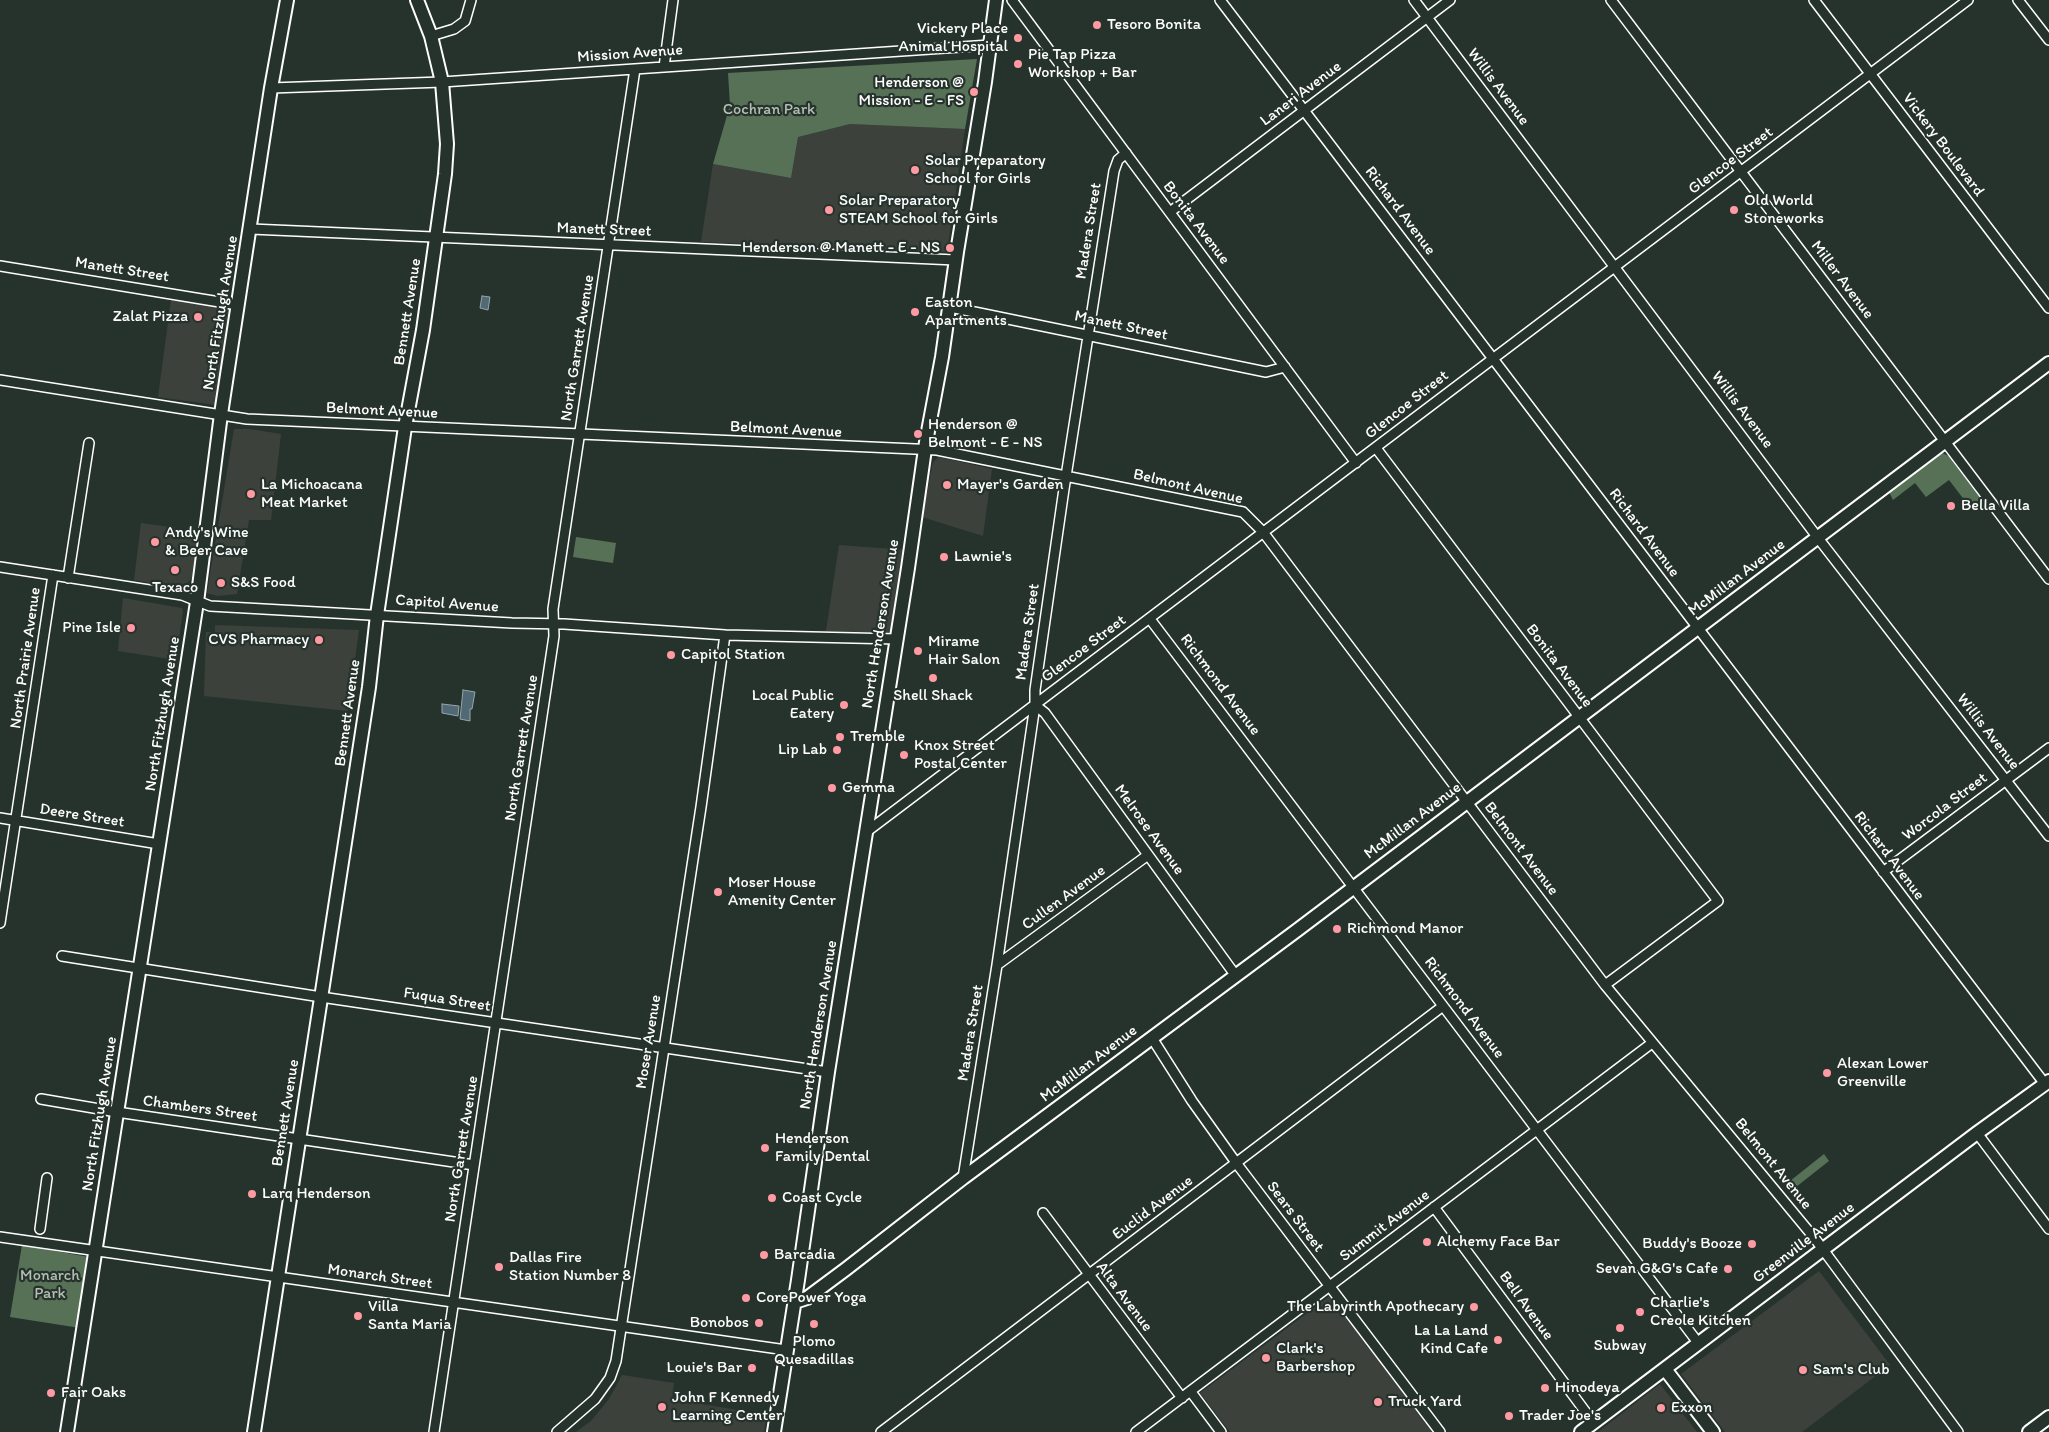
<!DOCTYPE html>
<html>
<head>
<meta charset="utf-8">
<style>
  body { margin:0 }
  canvas { display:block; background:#26332d }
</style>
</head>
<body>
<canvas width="2049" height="1432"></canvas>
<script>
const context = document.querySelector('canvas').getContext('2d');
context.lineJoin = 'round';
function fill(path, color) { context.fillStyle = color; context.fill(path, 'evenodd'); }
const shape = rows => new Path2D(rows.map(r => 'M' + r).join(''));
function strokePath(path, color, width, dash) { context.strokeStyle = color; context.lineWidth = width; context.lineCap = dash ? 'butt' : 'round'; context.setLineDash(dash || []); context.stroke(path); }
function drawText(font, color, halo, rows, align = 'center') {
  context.font = font + ' Itim,sans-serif'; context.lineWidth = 4.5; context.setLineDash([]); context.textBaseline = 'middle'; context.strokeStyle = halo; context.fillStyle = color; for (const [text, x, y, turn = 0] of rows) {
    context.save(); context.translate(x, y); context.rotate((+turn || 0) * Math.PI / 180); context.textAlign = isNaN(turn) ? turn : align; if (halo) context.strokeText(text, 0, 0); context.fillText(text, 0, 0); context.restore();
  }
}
fill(shape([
  [850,124,965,129,947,252,701,242,713,164,791,178,798,137],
  [171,300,229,308,216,405,158,397],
  [234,429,250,429,281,434,271,520,249,520,237,594,217,596,207,593],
  [939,457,992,469,983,536,922,517,933,462],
  [141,523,198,531,192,577,184,589,134,580],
  [839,545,907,550,892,628,888,633,826,631],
  [123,598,182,608,183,611,176,660,118,651],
  [215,625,359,630,348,711,204,696,206,632,215,632],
  [1819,1271,1890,1365,1802,1432,1725,1432,1681,1374],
  [1330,1296,1432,1432,1230,1432,1200,1393],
  [622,1375,674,1383,672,1399,767,1415,764,1432,576,1432,591,1421,609,1399],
  [1660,1384,1697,1432,1598,1432]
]), '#3c413b');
fill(shape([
  [977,59,965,129,850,124,798,137,791,178,713,164,730,105,728,73],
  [1942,453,1949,456,1984,501,1972,510,1949,480,1926,497,1915,483,1893,500,1889,492],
  [576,537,616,543,613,563,573,557],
  [1824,1154,1829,1161,1796,1187,1790,1181],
  [22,1245,89,1257,80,1328,10,1317]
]), '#577157');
const water = shape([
  [482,296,490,297,488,310,480,308,482,296],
  [463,690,475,692,472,709,470,709,470,721,460,719,463,690],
  [442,704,459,706,458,716,442,713,442,704]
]);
fill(water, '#506974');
strokePath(water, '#96a5ac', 1);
const street = shape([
  [1012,0,1356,463],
  [1220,0,2045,1084],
  [1414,0,1818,538,2049,836],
  [1611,0,2049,579],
  [1814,0,2049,308],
  [2018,0,2049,40],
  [431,36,454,29,465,21,471,0],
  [664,67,673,0],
  [271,88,442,82,990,45],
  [1170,212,1450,0],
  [251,229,956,260],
  [0,266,238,305],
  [950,307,1266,372,1285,367],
  [0,380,247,419,937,450,1243,512,1263,532,1605,985,1816,1240,1958,1432],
  [1376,448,1718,901,1605,985],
  [0,567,182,595,210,606,512,623,564,624,725,635,897,639],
  [68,578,89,443],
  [1150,619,1699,1344],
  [1035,705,1045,713,1236,976],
  [0,818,159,844],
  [865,833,1968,0],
  [1883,872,2049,748],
  [0,923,53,575],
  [62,956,321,997,828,1072],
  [997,965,1148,855],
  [1152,1038,1192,1101,1237,1164,1440,1432],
  [41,1099,117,1112,474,1165],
  [1977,1133,2049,1229],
  [963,1178,997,965,1035,705,1035,690,1064,489,1114,171,1118,160,1126,153],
  [1434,1207,1593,1422],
  [1043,1213,1182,1398],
  [40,1229,47,1178],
  [0,1237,786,1350],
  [1191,1392,1221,1432],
  [434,1432,554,636,553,609,635,69],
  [557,1432,595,1399,610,1378,616,1361,701,807,725,635],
  [881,1432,1443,1006],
  [1136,1432,1652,1043]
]);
const secondary = shape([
  [795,1302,807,1298,846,1269,963,1178,1296,931,2049,363],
  [1665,1369,1713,1432],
  [67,1432,197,602,221,414,271,88,287,0],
  [254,1432,369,687,377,615,405,427,423,330,445,174,447,144,442,82,431,36,417,0],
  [774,1432,798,1280,828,1072,908,568,926,442,942,357,957,252,985,82,996,0],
  [1581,1432,1977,1133,2049,1081],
  [2029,1432,2049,1417]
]);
strokePath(street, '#fff', 12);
strokePath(secondary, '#fff', 16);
strokePath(street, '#26332d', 9);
strokePath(secondary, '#26332d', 12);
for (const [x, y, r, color] of [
  [1097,25,5,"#ff9aa2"],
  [1018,38,5,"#ff9aa2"],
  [1018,64,5,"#ff9aa2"],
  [974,92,5,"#ff9aa2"],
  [915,170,5,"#ff9aa2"],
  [829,210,5,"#ff9aa2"],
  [1734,210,5,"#ff9aa2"],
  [950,248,5,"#ff9aa2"],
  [915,312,5,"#ff9aa2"],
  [198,317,5,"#ff9aa2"],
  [918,434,5,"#ff9aa2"],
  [947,485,5,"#ff9aa2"],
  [251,494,5,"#ff9aa2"],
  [1951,506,5,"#ff9aa2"],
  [155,542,5,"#ff9aa2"],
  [944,557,5,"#ff9aa2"],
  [175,570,5,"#ff9aa2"],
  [221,583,5,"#ff9aa2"],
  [131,628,5,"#ff9aa2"],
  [319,640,5,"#ff9aa2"],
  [918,651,5,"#ff9aa2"],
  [671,655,5,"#ff9aa2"],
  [933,678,5,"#ff9aa2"],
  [844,705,5,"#ff9aa2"],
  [840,737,5,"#ff9aa2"],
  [837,750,5,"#ff9aa2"],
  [904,755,5,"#ff9aa2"],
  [832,788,5,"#ff9aa2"],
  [718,892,5,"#ff9aa2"],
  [1337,929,5,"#ff9aa2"],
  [1827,1073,5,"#ff9aa2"],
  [765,1148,5,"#ff9aa2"],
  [252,1194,5,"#ff9aa2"],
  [772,1198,5,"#ff9aa2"],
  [1427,1242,5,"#ff9aa2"],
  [1752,1244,5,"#ff9aa2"],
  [764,1255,5,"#ff9aa2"],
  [499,1267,5,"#ff9aa2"],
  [1728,1269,5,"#ff9aa2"],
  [746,1298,5,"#ff9aa2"],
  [1474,1307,5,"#ff9aa2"],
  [1640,1312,5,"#ff9aa2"],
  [358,1316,5,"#ff9aa2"],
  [759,1323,5,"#ff9aa2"],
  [814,1324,5,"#ff9aa2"],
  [1620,1328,5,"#ff9aa2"],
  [1498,1340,5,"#ff9aa2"],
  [1266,1358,5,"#ff9aa2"],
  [752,1368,5,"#ff9aa2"],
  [1803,1370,5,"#ff9aa2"],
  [1545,1388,5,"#ff9aa2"],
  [51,1393,5,"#ff9aa2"],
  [1378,1402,5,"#ff9aa2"],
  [662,1407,5,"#ff9aa2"],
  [1661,1408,5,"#ff9aa2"],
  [1509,1416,5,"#ff9aa2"]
]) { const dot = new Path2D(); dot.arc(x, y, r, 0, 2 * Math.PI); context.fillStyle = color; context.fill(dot); strokePath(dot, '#26332d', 2); }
drawText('16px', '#fff', '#26332d', [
  ["Tesoro Bonita",1107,25],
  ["Vickery Place",1008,29,"right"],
  ["Animal Hospital",1008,47,"right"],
  ["Pie Tap Pizza",1028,55],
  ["Workshop + Bar",1028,73],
  ["Henderson @",964,83,"right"],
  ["Mission - E - FS",964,101,"right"],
  ["Solar Preparatory",925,161],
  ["School for Girls",925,179],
  ["Solar Preparatory",839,201],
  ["STEAM School for Girls",839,219],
  ["Old World",1744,201],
  ["Stoneworks",1744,219],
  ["Henderson @ Manett - E - NS",940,248,"right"],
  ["Easton",925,303],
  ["Apartments",925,321],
  ["Zalat Pizza",188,317,"right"],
  ["Henderson @",928,425],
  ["Belmont - E - NS",928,443],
  ["La Michoacana",261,485],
  ["Meat Market",261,503],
  ["Mayer's Garden",957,485],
  ["Bella Villa",1961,506],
  ["Andy's Wine",165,533],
  ["& Beer Cave",165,551],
  ["Lawnie's",954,557],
  ["S&S Food",231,583],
  ["Texaco",175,588,"center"],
  ["Pine Isle",121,628,"right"],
  ["CVS Pharmacy",309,640,"right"],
  ["Mirame",928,642],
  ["Hair Salon",928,660],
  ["Capitol Station",681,655],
  ["Local Public",834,696,"right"],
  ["Eatery",834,714,"right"],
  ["Shell Shack",933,696,"center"],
  ["Tremble",850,737],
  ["Knox Street",914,746],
  ["Postal Center",914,764],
  ["Lip Lab",827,750,"right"],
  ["Gemma",842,788],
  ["Moser House",728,883],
  ["Amenity Center",728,901],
  ["Richmond Manor",1347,929],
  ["Alexan Lower",1837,1064],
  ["Greenville",1837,1082],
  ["Henderson",775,1139],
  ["Family Dental",775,1157],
  ["Larq Henderson",262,1194],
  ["Coast Cycle",782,1198],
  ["Alchemy Face Bar",1437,1242],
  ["Buddy's Booze",1742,1244,"right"],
  ["Barcadia",774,1255],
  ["Dallas Fire",509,1258],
  ["Station Number 8",509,1276],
  ["Sevan G&G's Cafe",1718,1269,"right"],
  ["CorePower Yoga",756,1298],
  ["Charlie's",1650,1303],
  ["Creole Kitchen",1650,1321],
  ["Villa",368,1307],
  ["Santa Maria",368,1325],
  ["The Labyrinth Apothecary",1464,1307,"right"],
  ["Bonobos",749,1323,"right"],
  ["La La Land",1488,1331,"right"],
  ["Kind Cafe",1488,1349,"right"],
  ["Plomo",814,1342,"center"],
  ["Quesadillas",814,1360,"center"],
  ["Subway",1620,1346,"center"],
  ["Clark's",1276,1349],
  ["Barbershop",1276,1367],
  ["Louie's Bar",742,1368,"right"],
  ["Sam's Club",1813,1370],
  ["Hinodeya",1555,1388],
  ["Fair Oaks",61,1393],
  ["John F Kennedy",672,1398],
  ["Learning Center",672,1416],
  ["Truck Yard",1388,1402],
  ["Exxon",1671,1408],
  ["Trader Joe's",1519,1416]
], 'left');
drawText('16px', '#fff', '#26332d', [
  ["Mission Avenue",630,54,-4],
  ["Willis Avenue",1498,87,53],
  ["Laneri Avenue",1301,94,-37],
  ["Vickery Boulevard",1943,145,53],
  ["Glencoe Street",1731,161,-37],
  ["Richard Avenue",1400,211,53],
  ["Bonita Avenue",1196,223,53],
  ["Manett Street",604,230,2],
  ["Madera Street",1089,231,-81],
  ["Manett Street",122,270,9],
  ["Miller Avenue",1842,280,53],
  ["Bennett Avenue",408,312,-81],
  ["North Fitzhugh Avenue",221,313,-81],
  ["Manett Street",1121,326,12],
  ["North Garrett Avenue",578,348,-81],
  ["Glencoe Street",1407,405,-38],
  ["Willis Avenue",1742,410,53],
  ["Belmont Avenue",382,411,3],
  ["Belmont Avenue",786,430,3],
  ["Belmont Avenue",1188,487,13],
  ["Richard Avenue",1644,533,53],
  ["McMillan Avenue",1737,578,-37],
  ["Capitol Avenue",447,604,4],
  ["North Henderson Avenue",881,624,-81],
  ["Madera Street",1028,632,-82],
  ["Glencoe Street",1084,649,-37],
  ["North Prairie Avenue",26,658,-82],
  ["Bonita Avenue",1559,666,53],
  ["Richmond Avenue",1220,685,53],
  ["Bennett Avenue",348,713,-82],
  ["North Fitzhugh Avenue",163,714,-81],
  ["Willis Avenue",1988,732,52],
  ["North Garrett Avenue",522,748,-81],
  ["Worcola Street",1945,807,-37],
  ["Deere Street",82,816,9],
  ["McMillan Avenue",1413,821,-37],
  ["Melrose Avenue",1149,830,54],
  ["Belmont Avenue",1521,849,53],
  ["Richard Avenue",1889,856,53],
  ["Cullen Avenue",1064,898,-36],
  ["Fuqua Street",447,1000,9],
  ["Richmond Avenue",1464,1008,53],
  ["North Henderson Avenue",819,1025,-81],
  ["Madera Street",971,1033,-81],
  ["Moser Avenue",649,1042,-81],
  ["McMillan Avenue",1089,1064,-37],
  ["Chambers Street",200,1109,8],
  ["Bennett Avenue",286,1113,-81],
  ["North Fitzhugh Avenue",100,1114,-81],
  ["North Garrett Avenue",462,1149,-81],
  ["Belmont Avenue",1773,1164,51],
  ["Euclid Avenue",1153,1208,-37],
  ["Sears Street",1295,1217,53],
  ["Summit Avenue",1385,1226,-37],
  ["Greenville Avenue",1804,1243,-37],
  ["Monarch Street",380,1277,8],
  ["Alta Avenue",1124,1297,53],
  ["Bell Avenue",1526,1306,54]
]);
drawText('16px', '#b3bfb3', '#26332d', [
  ["Cochran Park",769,110],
  ["Monarch",50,1276],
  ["Park",50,1294]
]);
</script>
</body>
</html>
